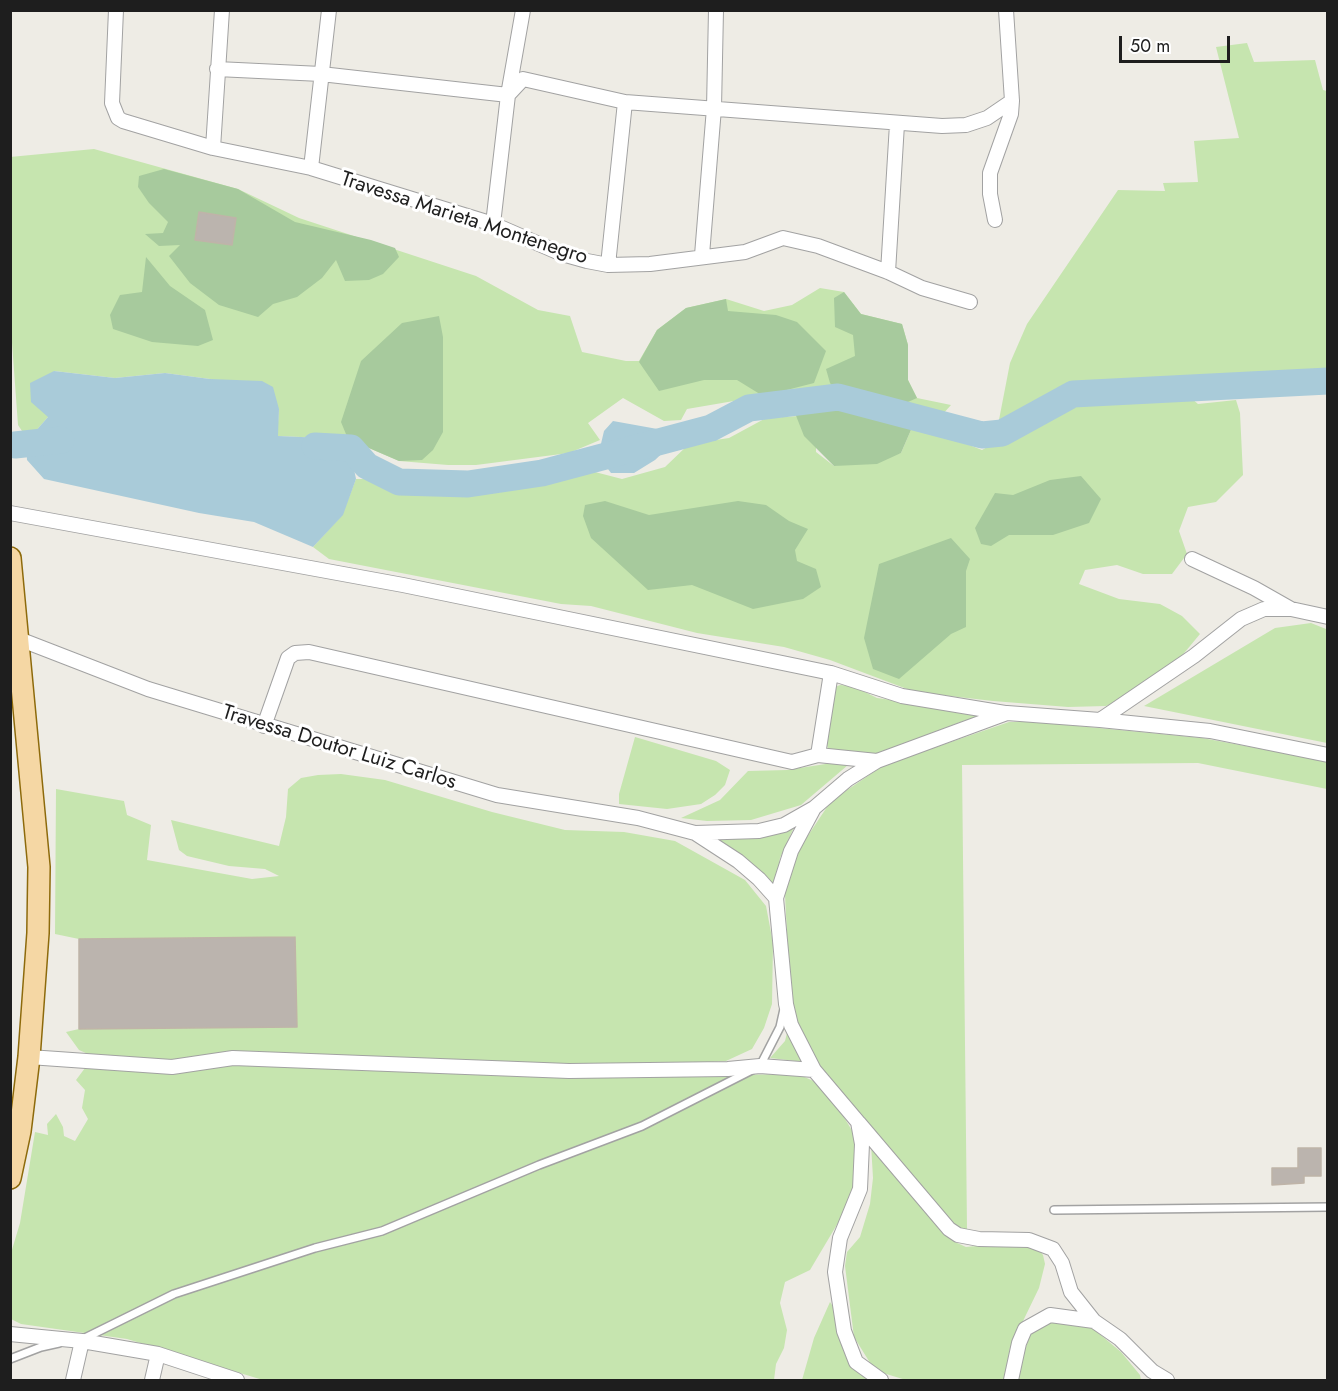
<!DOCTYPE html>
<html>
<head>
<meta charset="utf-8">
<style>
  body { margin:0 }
  #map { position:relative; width:1338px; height:1391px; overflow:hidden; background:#eeece5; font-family:Jost,sans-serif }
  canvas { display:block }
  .frame { position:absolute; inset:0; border:12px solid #1e1e1e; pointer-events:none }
  .scale { position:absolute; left:1119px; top:36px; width:111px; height:27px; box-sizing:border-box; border:3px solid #1e1e1e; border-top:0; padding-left:8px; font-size:18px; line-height:21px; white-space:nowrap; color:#1e1e1e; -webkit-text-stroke:4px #fff; paint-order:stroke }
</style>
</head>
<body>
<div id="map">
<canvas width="1338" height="1391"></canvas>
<div class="frame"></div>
<div class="scale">50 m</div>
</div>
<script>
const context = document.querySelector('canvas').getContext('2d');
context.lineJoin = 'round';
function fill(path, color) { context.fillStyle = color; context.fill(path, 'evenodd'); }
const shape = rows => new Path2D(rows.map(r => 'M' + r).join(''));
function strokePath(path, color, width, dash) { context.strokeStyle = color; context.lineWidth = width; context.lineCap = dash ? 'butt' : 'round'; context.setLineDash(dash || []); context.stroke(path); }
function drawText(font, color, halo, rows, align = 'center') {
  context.font = font + ' Jost,sans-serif'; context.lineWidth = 6; context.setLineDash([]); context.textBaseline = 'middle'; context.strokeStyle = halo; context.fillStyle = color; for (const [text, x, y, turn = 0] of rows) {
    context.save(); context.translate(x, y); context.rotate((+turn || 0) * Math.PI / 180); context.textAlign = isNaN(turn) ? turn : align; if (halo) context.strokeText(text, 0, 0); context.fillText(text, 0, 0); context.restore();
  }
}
fill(shape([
  [1247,43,1254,62,1315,60,1323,90,1327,91,1327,375,1068,389,998,425,1010,363,1027,324,1118,190,1165,191,1163,183,1198,182,1194,141,1239,138,1216,47],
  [94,149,238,189,299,218,476,276,538,310,570,316,582,352,626,361,639,361,657,330,686,308,726,299,764,311,792,305,820,288,844,292,861,314,902,324,908,345,908,380,917,398,951,405,942,415,869,398,818,390,763,396,687,409,681,420,664,421,623,398,588,423,600,440,569,453,476,465,448,465,399,461,348,439,277,436,279,409,210,379,165,373,115,378,54,371,48,417,28,440,18,425,11,329,10,157],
  [1173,396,1191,398,1198,404,1236,400,1240,413,1243,475,1216,502,1188,507,1179,531,1187,554,1172,574,1143,574,1117,565,1085,570,1079,584,1119,599,1160,604,1182,616,1200,634,1175,664,1122,699,1106,706,1068,707,993,701,915,692,830,660,784,647,697,633,591,606,561,604,329,559,313,547,342,515,356,479,374,479,412,494,448,494,496,493,595,472,622,479,665,467,689,444,729,438,766,418,799,416,816,428,816,452,834,466,901,453,914,423,982,450,1069,401],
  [1311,623,1326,629,1327,636,1327,743,1144,706,1275,628],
  [840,685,853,686,877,698,993,714,963,721,879,754,828,751,827,743,835,687],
  [1009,722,1037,722,1202,738,1327,761,1327,789,1198,763,962,765,967,1229,964,1231,954,1225,813,1060,791,1011,784,876,791,861,831,801,884,765],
  [635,737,716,761,730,770,725,785,715,795,701,804,667,809,619,804,619,794],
  [832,763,848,765,801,805,751,820,707,821,681,818,720,800,748,771,787,770],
  [341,774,385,780,492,812,565,830,624,832,675,841,745,880,766,906,773,943,772,1004,764,1028,752,1049,726,1061,674,1064,567,1064,423,1058,181,1061,97,1058,79,1050,66,1032,79,1029,296,1027,295,937,79,939,55,934,56,789,124,801,127,815,151,825,147,860,252,879,279,876,265,869,229,866,187,856,179,850,171,820,279,846,286,817,288,789,301,778,318,775],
  [795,825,780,858,775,891,720,840,768,836],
  [788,1029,795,1048,804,1062,770,1058,785,1041],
  [234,1064,723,1075,798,1074,820,1084,835,1102,857,1139,858,1173,848,1206,810,1270,785,1282,780,1303,787,1330,784,1348,776,1364,774,1380,263,1380,127,1339,21,1324,11,1319,11,1253,20,1223,35,1132,48,1135,47,1124,56,1114,63,1127,64,1136,75,1141,88,1119,82,1108,85,1090,76,1080,85,1068,156,1072],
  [871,1144,955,1242,966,1247,998,1244,1035,1245,1043,1255,1045,1264,1039,1288,1010,1348,1004,1380,906,1380,883,1373,872,1366,854,1337,845,1266,847,1252,860,1237,870,1204,873,1178],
  [830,1302,834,1308,870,1380,802,1380,814,1338],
  [1053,1321,1090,1326,1121,1352,1140,1375,1141,1380,1014,1380,1032,1330]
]), '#c6e5af');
fill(shape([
  [164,169,238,189,295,222,371,240,395,248,399,257,383,274,369,280,345,281,336,260,322,278,297,297,273,304,258,317,219,305,190,283,169,256,180,245,159,246,145,234,163,233,168,222,149,203,138,187,139,176],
  [146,257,170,286,205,310,213,340,198,346,152,342,113,329,110,315,120,295,142,292],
  [844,292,861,314,902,324,908,345,908,380,917,398,901,405,838,393,830,383,826,369,855,356,853,335,835,327,834,298],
  [726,299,728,311,776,315,797,322,826,351,814,383,763,396,737,380,704,380,659,391,639,362,657,330,686,308],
  [439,316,443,337,443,432,433,450,422,460,399,461,348,439,341,422,361,361,402,323],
  [836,403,914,423,901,453,877,464,834,466,804,436,793,408],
  [1081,476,1101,499,1089,523,1053,535,1009,535,991,546,981,544,975,528,995,493,1013,495,1050,480],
  [605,501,649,515,738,501,766,505,789,521,808,529,795,550,797,561,816,569,821,587,803,599,753,609,692,585,648,590,591,538,583,516,585,505],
  [951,538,970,559,966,571,966,627,951,634,899,679,873,669,864,638,879,564]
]), '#a7ca9d');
fill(shape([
  [54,371,115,378,165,373,210,379,262,381,273,387,279,409,278,436,348,439,356,479,343,515,313,547,254,522,199,513,44,479,27,460,26,442,48,417,31,402,30,383],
  [613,421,663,430,670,446,655,460,634,473,611,473,605,465,600,448,604,431]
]), '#a9cbd9');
strokePath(shape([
  [15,445,61,440],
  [315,446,351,448,367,466,399,482,468,484,542,473,711,428,749,408,838,397,982,435,1002,433,1073,394,1328,381]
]), '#a9cbd9', 27);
const building = shape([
  [199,212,236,218,232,245,195,240,199,212],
  [295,937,297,1027,79,1029,79,939,295,937],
  [1298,1148,1321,1148,1321,1176,1304,1176,1304,1183,1272,1185,1272,1168,1298,1168,1298,1148]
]);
fill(building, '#bbb4ae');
strokePath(building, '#bfb4a8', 1.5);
const lane = shape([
  [1054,1210,1328,1207],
  [85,1338,174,1294,315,1248,382,1231,539,1165,642,1126,760,1066,780,1027,784,1009],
  [10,1359,41,1347,59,1343]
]);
const street = shape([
  [116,10,112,103,118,118,123,121,213,148,311,168,493,224,562,254,587,261,608,265,650,264,745,252,783,238,818,246,888,272,922,288,970,302],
  [217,69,321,74,508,95,523,79,625,102,942,126,966,125,987,118,1012,101],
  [213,148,222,10],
  [311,168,329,10],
  [995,220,990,194,990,173,1011,114,1012,101,1006,10],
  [493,224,508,95,523,10],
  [702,255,714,108,716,10],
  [608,265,625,102],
  [888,272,897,124],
  [10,513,403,585,831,673,902,696,1005,713],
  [1192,559,1254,588,1291,609,1328,617],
  [19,639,148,689,497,795,638,818,695,833,738,861,759,879,776,898],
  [1100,720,1210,731,1328,755],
  [264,726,288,658,295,653,309,652,792,762,818,755,877,761],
  [818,755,831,673],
  [695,833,759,831,784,825,814,808],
  [29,1057,172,1067,233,1058,569,1071,728,1069,760,1066,814,1070],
  [859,1123,949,1229,958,1235,979,1239,1029,1240,1053,1249,1062,1263,1071,1292,1094,1321],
  [10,1334,82,1341,158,1354,237,1380],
  [73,1380,82,1341],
  [152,1380,158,1354],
  [881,1380,856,1362,844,1331,835,1272,840,1238,860,1189,862,1144,858,1122,814,1070,791,1025,786,1004,776,898,791,851,814,808,848,779,877,761,1007,713,1100,720,1194,656,1241,619,1264,609,1291,609],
  [1011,1380,1019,1343,1025,1329,1050,1315,1094,1321,1120,1339,1152,1371,1167,1380]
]);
const primary = shape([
  [10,558,39,867,38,933,29,1057,20,1131,10,1178]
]);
strokePath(lane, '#a2a2a2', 10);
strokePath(street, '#a2a2a2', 16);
strokePath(primary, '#8d6a0b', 24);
strokePath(lane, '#fff', 7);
strokePath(street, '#fff', 14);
strokePath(primary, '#f5d7a4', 21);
drawText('21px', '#1e1e1e', '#fff', [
  ["Travessa Marieta Montenegro",464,219,18],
  ["Travessa Doutor Luiz Carlos",339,748,17]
]);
</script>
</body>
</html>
